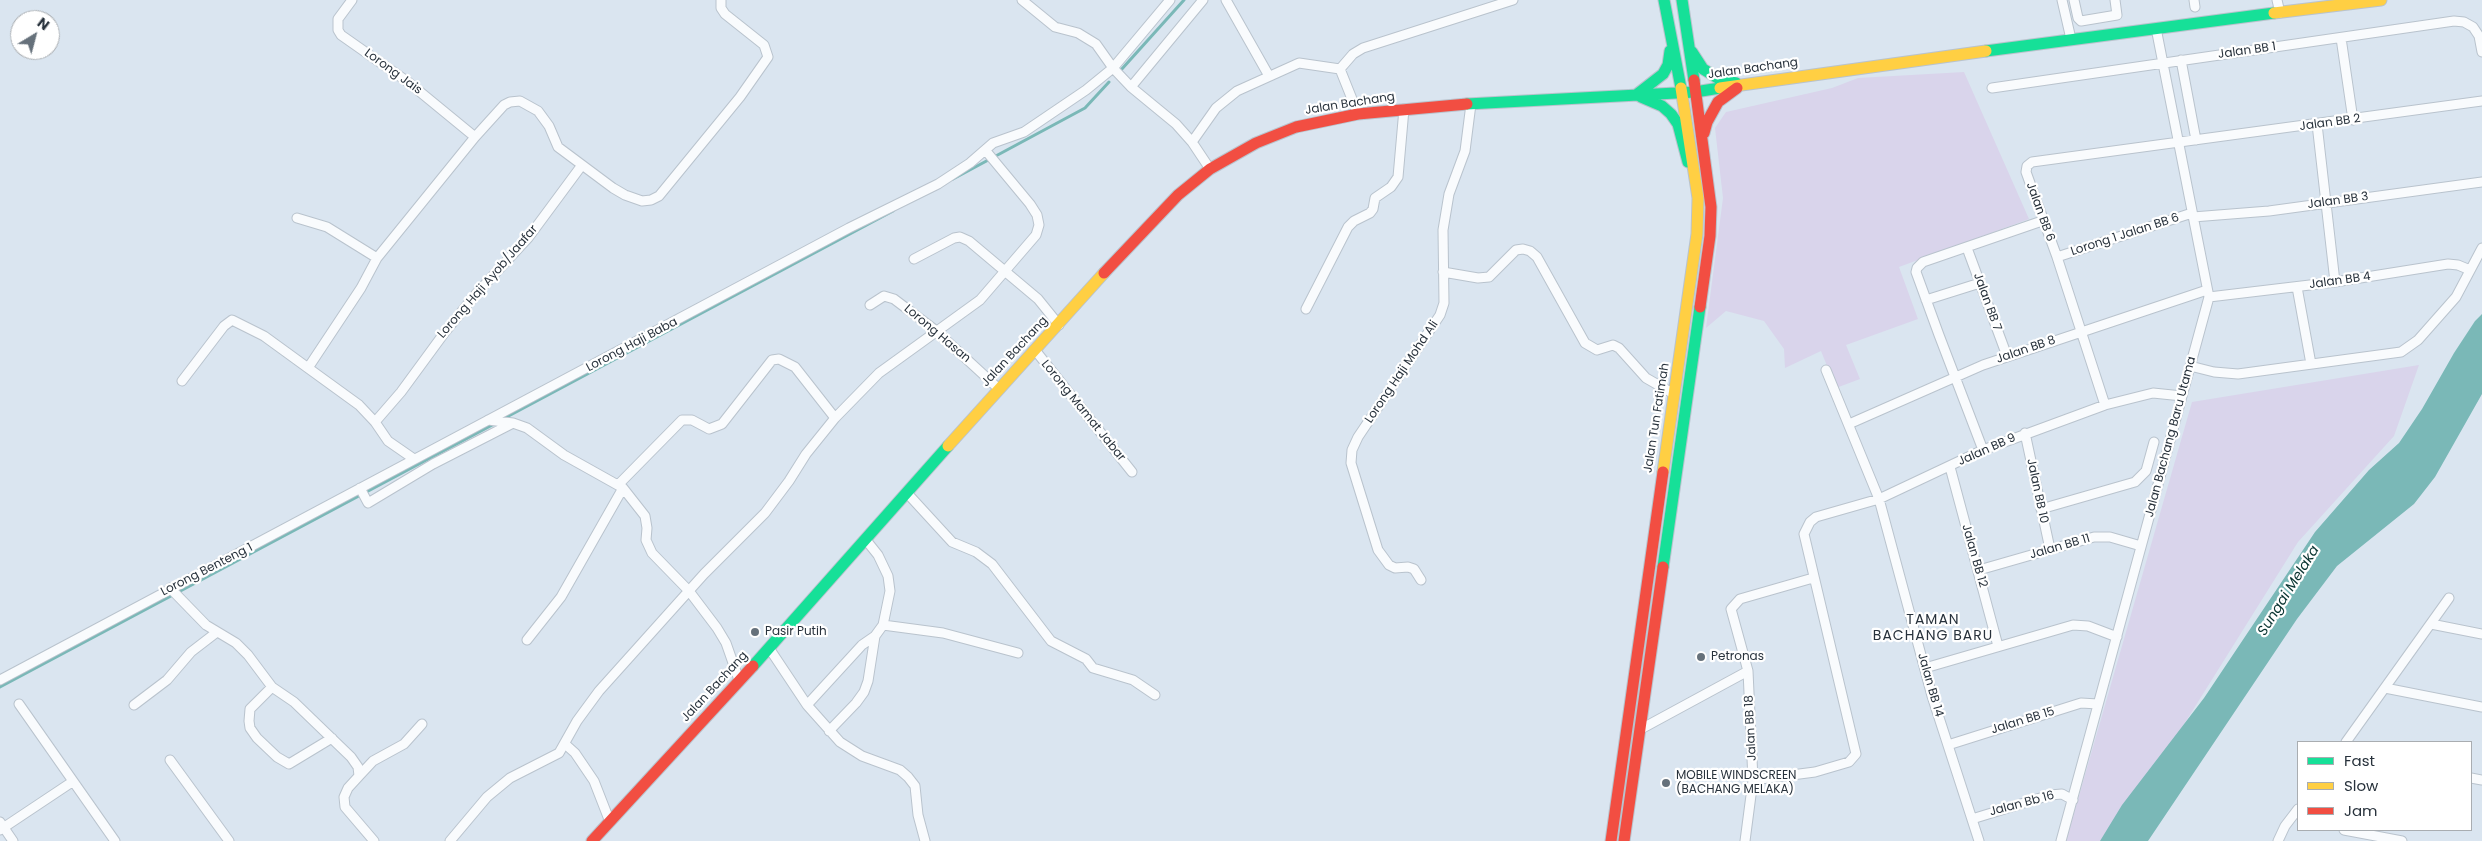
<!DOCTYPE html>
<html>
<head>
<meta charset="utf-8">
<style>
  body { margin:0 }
  #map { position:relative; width:2482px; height:841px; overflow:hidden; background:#dae5f0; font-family:Poppins,sans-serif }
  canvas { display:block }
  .legend { position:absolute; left:2297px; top:741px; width:175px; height:90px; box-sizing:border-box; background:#fff; border:1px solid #a9adb1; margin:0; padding:6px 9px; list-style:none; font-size:15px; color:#28323c }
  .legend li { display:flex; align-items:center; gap:10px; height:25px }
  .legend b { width:25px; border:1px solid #a9adb1 }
  .north { position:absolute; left:10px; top:10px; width:50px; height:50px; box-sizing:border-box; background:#fff; border:1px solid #a9adb1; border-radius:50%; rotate:37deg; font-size:14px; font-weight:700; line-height:20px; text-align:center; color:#28323c }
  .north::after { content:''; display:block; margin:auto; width:18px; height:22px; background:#66717b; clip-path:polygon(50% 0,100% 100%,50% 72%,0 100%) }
</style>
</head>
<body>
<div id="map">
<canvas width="2482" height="841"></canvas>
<ul class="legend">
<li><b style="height:6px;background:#16e098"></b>Fast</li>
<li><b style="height:6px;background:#ffcf43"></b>Slow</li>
<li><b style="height:6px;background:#f24e42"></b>Jam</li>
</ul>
<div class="north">N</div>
</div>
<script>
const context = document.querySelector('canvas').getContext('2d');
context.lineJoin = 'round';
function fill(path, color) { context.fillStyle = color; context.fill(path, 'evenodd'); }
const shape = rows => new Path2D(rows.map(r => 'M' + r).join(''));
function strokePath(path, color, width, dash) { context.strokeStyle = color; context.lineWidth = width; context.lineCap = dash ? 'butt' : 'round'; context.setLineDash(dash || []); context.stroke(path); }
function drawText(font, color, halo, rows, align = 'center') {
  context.font = font + ' Poppins,sans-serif'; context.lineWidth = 4.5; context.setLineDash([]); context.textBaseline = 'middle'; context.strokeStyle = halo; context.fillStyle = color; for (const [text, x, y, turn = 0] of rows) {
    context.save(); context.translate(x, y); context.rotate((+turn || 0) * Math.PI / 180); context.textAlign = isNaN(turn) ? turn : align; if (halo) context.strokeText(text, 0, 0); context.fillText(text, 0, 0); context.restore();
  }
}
fill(shape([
  [1964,72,2029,219,1899,267,1918,319,1846,345,1860,379,1836,388,1821,351,1785,368,1784,349,1764,321,1726,311,1706,328,1723,198,1715,128,1726,112,1832,88,1858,78],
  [2419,365,2394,436,2298,542,2111,841,2066,841,2192,402]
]), '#d9d4eb');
fill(shape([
  [2482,314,2482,394,2435,477,2414,504,2337,566,2297,619,2148,841,2100,841,2122,805,2204,698,2315,532,2369,470,2399,443,2422,409,2454,353,2475,321]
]), '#7ab8b7');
strokePath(shape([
  [1121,70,1184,0],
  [953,179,1085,108,1109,82],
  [503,419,893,211],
  [0,687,496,423]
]), '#7ab8b7', 3);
const street = shape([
  [352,0,338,19,338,30,341,35,408,82,475,137],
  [1022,0,1055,27,1078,33,1096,44,1113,68,1131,87,1176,124,1192,142,1210,169],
  [1226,0,1269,76],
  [2062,0,2071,39],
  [2074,0,2078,18,2081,21,2117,15,2115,0],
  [2194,0,2195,7],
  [2277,0,2280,13],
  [2341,38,2353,120],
  [2181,60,2196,140],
  [1131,87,1203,0],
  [1992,88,2454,21,2464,22,2473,27,2479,36,2482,52],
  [1358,114,1340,69,1353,54,1363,48,1513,0],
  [2317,124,2335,282],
  [1192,142,1216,108,1237,91,1299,63,1340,69],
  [2193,217,2269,211,2482,182],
  [297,218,327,227,377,258],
  [1967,248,2007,356],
  [2057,257,2192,213],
  [914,259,954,238,960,237,969,241,1038,299,1059,325],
  [1443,272,1478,278,1489,277,1516,250,1523,249,1530,251,1537,257,1585,343,1597,350,1613,345,1619,348,1646,378,1674,394],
  [2297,287,2311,364],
  [2209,297,2335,282,2448,264,2458,265,2470,270],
  [1926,300,1980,283],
  [870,305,884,296,894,299,935,330,999,389],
  [1306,309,1348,227,1354,221,1370,213,1373,209,1375,198,1391,187,1398,177,1404,109],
  [1035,350,1132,472],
  [2190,366,2214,372,2238,374,2401,352,2418,340,2456,297,2482,248],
  [1826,370,1879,499,1932,696,1979,841],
  [182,381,224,326,232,320,264,336,308,368],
  [2105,405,2057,257,2026,172,2027,166,2032,162,2482,101],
  [488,420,513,423,527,428,564,455,623,488,645,516,647,528,646,540,652,553,689,591,717,628,726,643,739,680],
  [375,422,401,392,445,332,476,294,528,238,582,165],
  [1849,424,1983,365,2207,290],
  [2025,433,2050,549],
  [1983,450,1939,335,1916,272,1917,268,1923,262,2042,221],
  [414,459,388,441,375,422,359,405,308,368,361,288,377,258,475,137,504,105,510,102,520,101,538,111,549,126,558,147,613,188,625,195,642,201,651,200,659,196,740,97,768,57,764,45,725,14,721,8,721,0],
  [1950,467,1998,646],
  [618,485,682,420,692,420,709,429,722,424,772,360,779,359,795,367,835,418],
  [360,488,368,503,433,464,513,423],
  [907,493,952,542,976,552,992,564,1051,641,1086,659,1093,668,1133,680,1155,695],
  [2041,509,2135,482,2146,471,2154,442],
  [1979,570,2094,537,2110,537,2141,546],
  [1421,580,1414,569,1408,567,1395,568,1389,565,1378,550,1351,463,1352,450,1358,437,1440,315,1444,303,1443,230,1449,194,1465,151,1471,104],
  [170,588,206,625,236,643,248,655,272,687,294,702,351,757,358,767,359,776,348,788,344,797,345,807,374,841],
  [2431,624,2482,634],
  [883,625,943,633,1018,653],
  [527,640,561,597,623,488],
  [769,648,807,705,840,742,862,756,900,770,908,777,915,786,918,815,925,841],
  [1925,668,2073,625,2088,626,2117,637],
  [0,680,849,228,938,184,970,163,993,143,1024,132,1086,90,1113,68,1170,0],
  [272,687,250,709,249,721,250,728,257,738,277,757,289,764,332,738],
  [2385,688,2482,707],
  [19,704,115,841],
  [134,705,167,680,191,652,217,632],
  [807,705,862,645,875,636,883,625,890,591,888,576,878,555,866,540],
  [1641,729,1748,671],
  [829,731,856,703,864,692,868,681,875,636],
  [2346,742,2449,598],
  [565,744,575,753,594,781,610,822],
  [1948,745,2081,703,2098,704],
  [170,760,229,841],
  [359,776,373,761,404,744,422,724],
  [2471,778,2482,780],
  [1753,780,1815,772,1849,762,1856,754,1804,534,1810,522,1816,517,1879,499,1983,450,2105,405,2153,393,2182,396],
  [1972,819,2050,795,2062,794,2073,800],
  [0,822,13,841],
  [0,830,72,782],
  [2344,830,2402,841],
  [450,841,487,797,510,778,559,753,577,721,599,691,704,574,765,513,789,481,806,454,835,418,879,373,980,300,1036,235,1039,225,1037,215,1030,204,986,151],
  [1745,841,1753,780,1748,671,1731,609,1740,599,1813,578],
  [2061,841,2209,297,2156,28],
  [2278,841,2285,826,2298,809]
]);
const fast = shape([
  [1664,0,1681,88],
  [1682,0,1694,80],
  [1986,51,2274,13],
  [1692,52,1703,69,1721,80,1736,83],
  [1636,95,1663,74,1668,65,1670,51],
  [1641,97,1662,106,1671,114,1678,124,1688,162],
  [1467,104,1695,92,1720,88],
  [1663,567,1700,307],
  [753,666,948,446]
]);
const slow = shape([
  [2274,13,2381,0],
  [1720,88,1986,51],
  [948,446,1104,273],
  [1663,472,1697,234,1698,198,1681,88]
]);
const jam = shape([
  [1694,80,1711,207,1710,236,1700,307],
  [1704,133,1707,122,1718,102,1737,88],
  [1104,273,1178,195,1210,169,1256,143,1296,127,1358,114,1467,104],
  [592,841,753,666],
  [1611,841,1663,472],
  [1624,841,1663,567]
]);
strokePath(street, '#b9c3cd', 11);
strokePath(fast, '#b9c3cd', 13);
strokePath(slow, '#b9c3cd', 13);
strokePath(jam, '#b9c3cd', 13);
strokePath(street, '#f9fbfd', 9);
strokePath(fast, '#16e098', 11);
strokePath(slow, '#ffcf43', 11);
strokePath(jam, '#f24e42', 11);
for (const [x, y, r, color] of [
  [755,632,5,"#66717b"],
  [1701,657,5,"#66717b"],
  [1666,783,5,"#66717b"]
]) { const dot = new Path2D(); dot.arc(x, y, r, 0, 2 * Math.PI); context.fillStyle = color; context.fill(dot); strokePath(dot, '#fff', 2); }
drawText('12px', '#28323c', '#fff', [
  ["Jalan BB 1",2247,51,-8],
  ["Jalan Bachang",1753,69,-8],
  ["Lorong Jais",393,72,36],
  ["Jalan Bachang",1350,104,-9],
  ["Jalan BB 2",2330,123,-8],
  ["Jalan BB 3",2338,201,-8],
  ["Jalan BB 6",2040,212,70],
  ["Lorong 1 Jalan BB 6",2125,235,-18],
  ["Jalan BB 4",2340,281,-8],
  ["Lorong Haji Ayob/Jaafar",488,282,-49],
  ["Jalan BB 7",1987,302,70],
  ["Lorong Hasan",937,334,40],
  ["Lorong Haji Baba",632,345,-28],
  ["Jalan BB 8",2026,350,-19],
  ["Jalan Bachang",1015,352,-47],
  ["Lorong Haji Mohd Ali",1402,372,-56],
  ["Lorong Mamat Jabar",1083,411,51],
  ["Jalan Tun Fatimah",1657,418,-81],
  ["Jalan Bachang Baru Utama",2171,437,-75],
  ["Jalan BB 9",1987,450,-24],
  ["Jalan BB 10",2037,491,78],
  ["Jalan BB 11",2060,547,-16],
  ["Jalan BB 12",1974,556,74],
  ["Lorong Benteng 1",207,570,-27],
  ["Jalan BB 14",1930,685,74],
  ["Jalan Bachang",715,687,-47],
  ["Jalan BB 15",2023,721,-17],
  ["Jalan BB 18",1751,728,-93],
  ["Jalan Bb 16",2022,804,-15]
]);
drawText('12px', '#28323c', '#fff', [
  ["Pasir Putih",765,632],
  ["Petronas",1711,657],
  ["MOBILE WINDSCREEN",1676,776],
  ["(BACHANG MELAKA)",1676,790]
], 'left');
drawText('italic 14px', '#083330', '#fff', [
  ["Sungai Melaka",2289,591,-58]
]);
context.letterSpacing = '1px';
drawText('14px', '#28323c', '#fff', [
  ["TAMAN",1933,620],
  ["BACHANG BARU",1933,636]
]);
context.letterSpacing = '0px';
</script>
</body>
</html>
